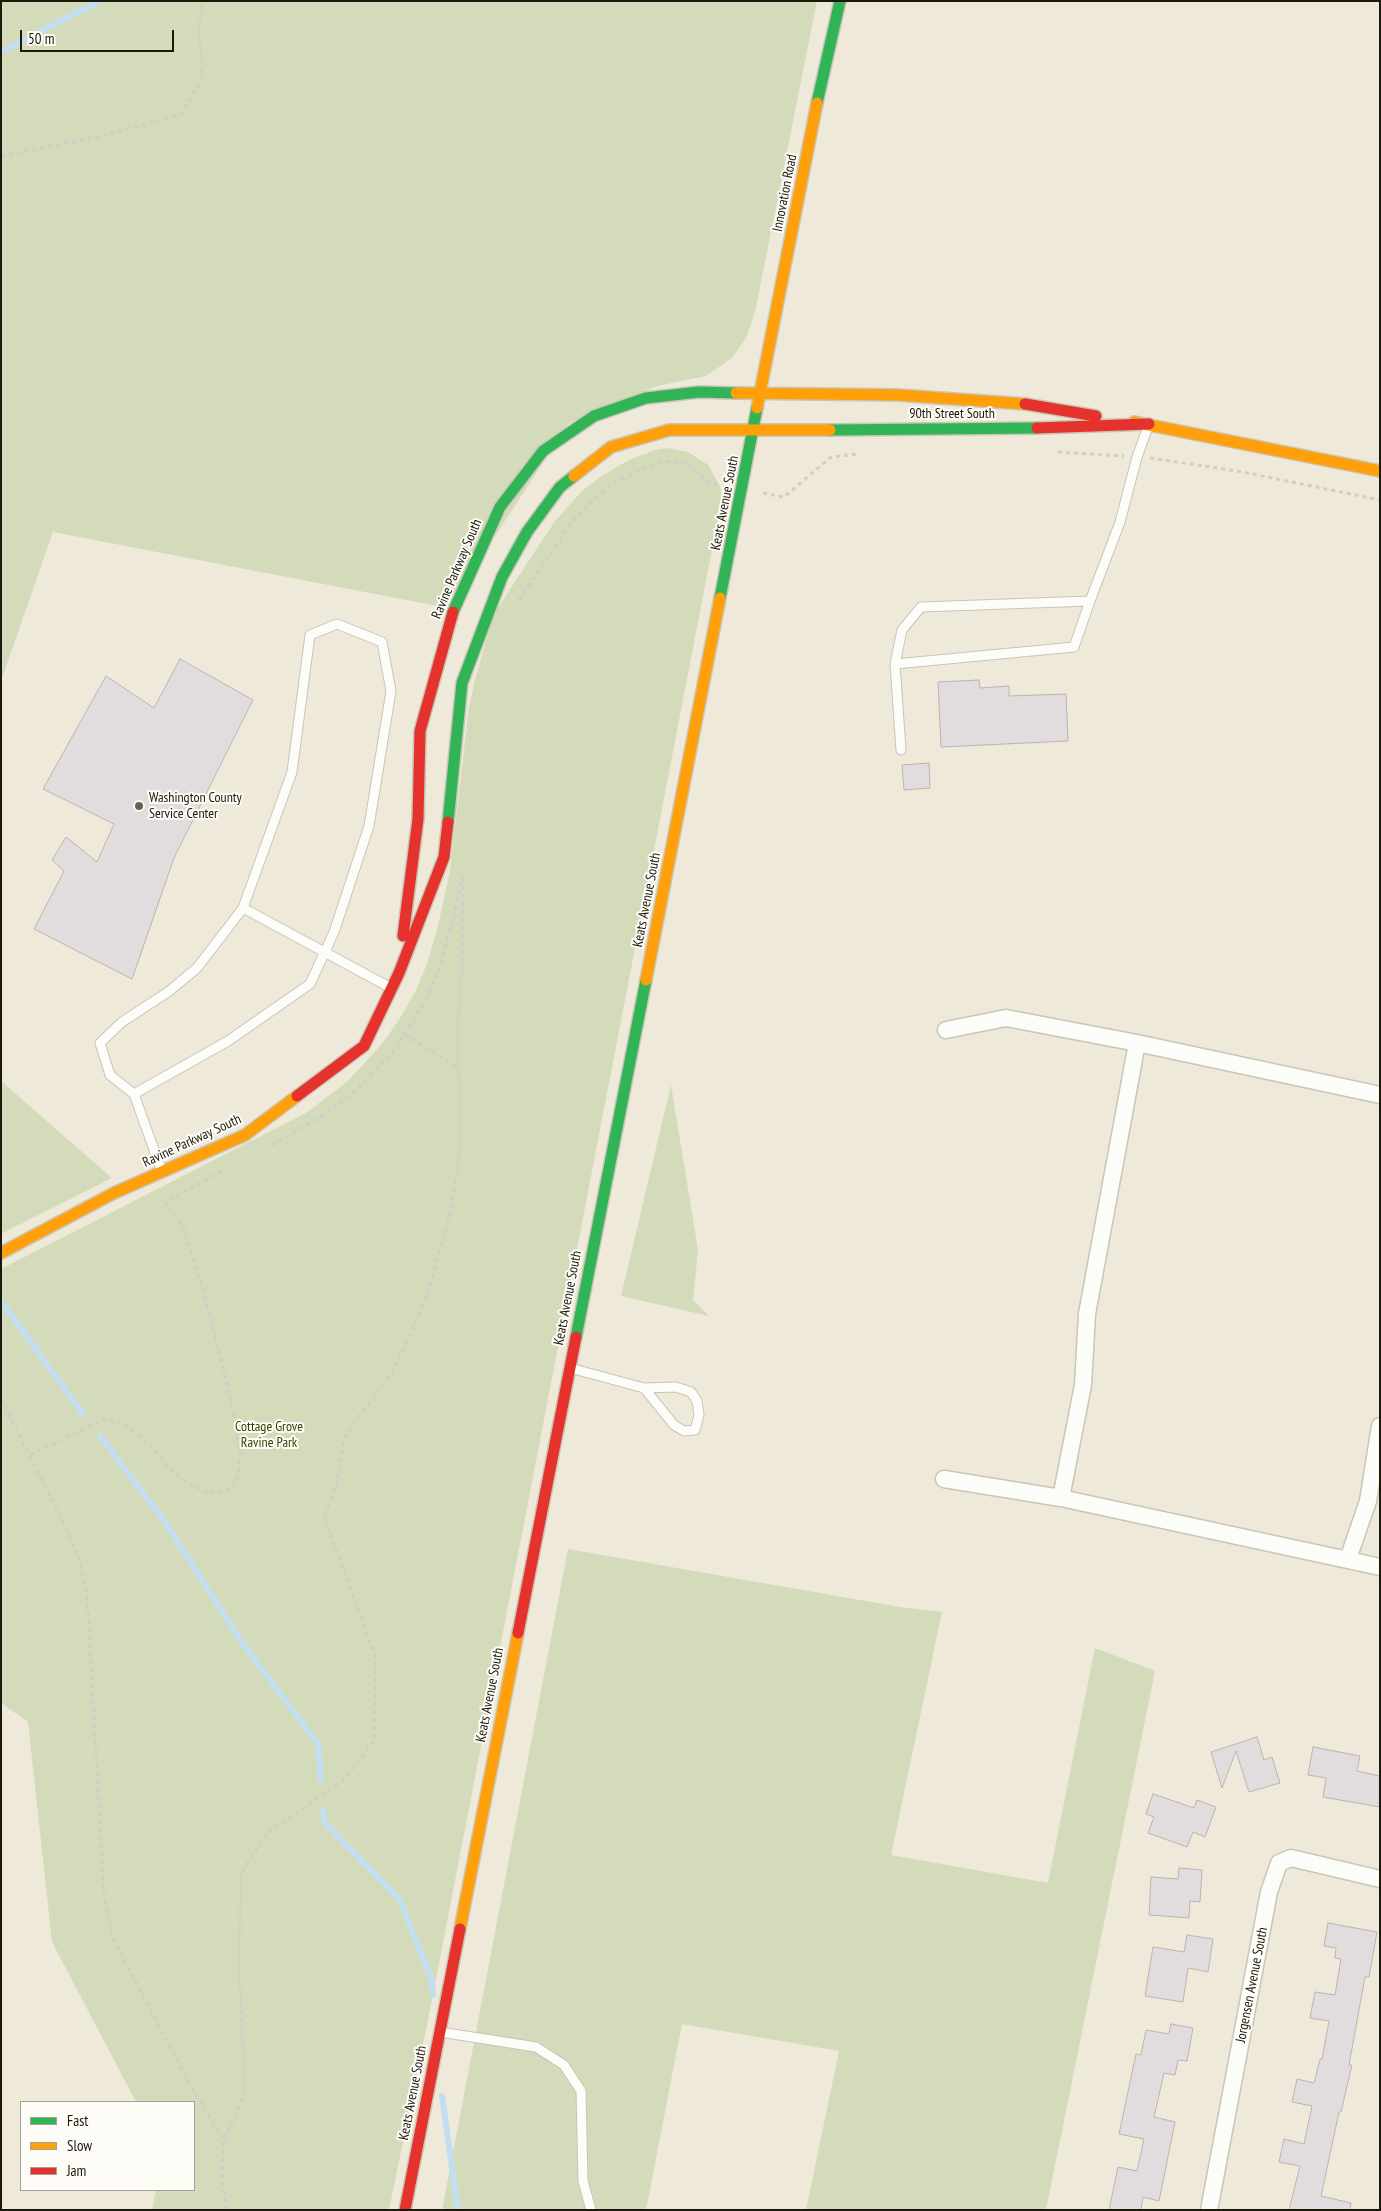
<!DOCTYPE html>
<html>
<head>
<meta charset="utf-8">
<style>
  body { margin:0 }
  #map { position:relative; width:1381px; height:2211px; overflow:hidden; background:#eee9d8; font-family:"PT Sans Narrow",sans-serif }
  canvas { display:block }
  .frame { position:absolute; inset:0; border:2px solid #1b180c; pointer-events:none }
  .legend { position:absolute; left:20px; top:2101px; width:175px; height:90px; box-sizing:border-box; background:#fefcf6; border:1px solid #a3a198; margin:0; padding:6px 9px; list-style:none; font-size:15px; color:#1b180c }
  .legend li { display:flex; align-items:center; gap:10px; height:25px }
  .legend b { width:25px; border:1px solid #a3a198 }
  .scale { position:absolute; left:20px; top:30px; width:154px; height:22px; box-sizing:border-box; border:2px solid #1b180c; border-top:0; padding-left:6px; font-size:15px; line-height:18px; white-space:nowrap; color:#1b180c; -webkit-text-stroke:4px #fefcf6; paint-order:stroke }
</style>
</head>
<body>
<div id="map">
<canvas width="1381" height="2211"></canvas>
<div class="frame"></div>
<ul class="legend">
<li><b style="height:6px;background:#30b455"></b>Fast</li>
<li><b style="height:6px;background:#ff9f0a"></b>Slow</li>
<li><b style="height:6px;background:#e5322d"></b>Jam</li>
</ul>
<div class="scale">50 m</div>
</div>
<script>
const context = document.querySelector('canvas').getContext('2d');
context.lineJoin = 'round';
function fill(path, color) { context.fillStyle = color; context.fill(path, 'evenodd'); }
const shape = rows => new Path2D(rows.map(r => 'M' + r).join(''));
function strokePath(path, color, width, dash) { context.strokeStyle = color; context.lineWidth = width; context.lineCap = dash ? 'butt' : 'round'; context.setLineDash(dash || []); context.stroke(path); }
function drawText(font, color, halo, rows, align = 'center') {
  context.font = font + ' "PT Sans Narrow",sans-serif'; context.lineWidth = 4; context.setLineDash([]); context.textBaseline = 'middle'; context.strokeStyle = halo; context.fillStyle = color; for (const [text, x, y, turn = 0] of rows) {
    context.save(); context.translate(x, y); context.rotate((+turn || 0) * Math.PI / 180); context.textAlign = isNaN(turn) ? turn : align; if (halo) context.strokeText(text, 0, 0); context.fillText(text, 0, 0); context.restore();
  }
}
fill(shape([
  [1,1,817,1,755,312,746,338,732,358,706,376,657,386,569,423,448,608,53,532,1,681],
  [667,448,688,452,708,465,719,484,721,491,720,508,431,2005,389,2210,152,2210,156,2190,194,2190,194,2102,136,2102,52,1942,28,1722,1,1703,1,1269,306,1113,348,1081,381,1045,399,1020,416,990,427,964,437,930,450,870,469,707,475,680,493,615,555,521,582,491,600,477,629,460,655,450],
  [1,1081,112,1178,1,1234],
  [671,1085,698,1250,693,1300,709,1316,621,1296],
  [568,1549,900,1607,942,1612,891,1855,1048,1883,1095,1648,1155,1671,1046,2210,806,2210,839,2051,682,2024,646,2210,442,2210]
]), '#d4dbba');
strokePath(shape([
  [1,52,99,1],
  [1,1301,83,1414],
  [100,1436,163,1519,243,1644,318,1744,321,1780],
  [323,1811,324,1822,400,1900,432,1981,433,1995],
  [442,2096,458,2210]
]), '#c3def0', 6);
const building = shape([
  [180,659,253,700,174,858,132,979,34,929,64,871,52,860,66,837,97,862,114,824,43,789,106,676,154,708,180,659],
  [979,680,980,688,1009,686,1009,696,1066,694,1068,741,941,747,938,682,979,680],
  [929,763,930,788,904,790,902,765,929,763],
  [1257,1737,1264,1760,1272,1757,1280,1783,1249,1792,1236,1751,1222,1788,1211,1752,1257,1737],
  [1313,1747,1360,1756,1357,1771,1380,1776,1380,1807,1323,1797,1326,1778,1308,1775,1313,1747],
  [1153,1794,1194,1808,1197,1800,1216,1807,1205,1837,1193,1832,1187,1847,1148,1833,1154,1817,1146,1814,1153,1794],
  [1179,1868,1202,1870,1200,1902,1190,1901,1189,1918,1149,1915,1151,1877,1178,1879,1179,1868],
  [1328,1923,1377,1932,1369,1977,1365,1977,1349,2065,1352,2065,1341,2112,1339,2112,1321,2196,1351,2203,1350,2210,1289,2210,1300,2166,1279,2162,1284,2139,1304,2144,1312,2106,1292,2102,1297,2079,1314,2083,1320,2059,1322,2059,1329,2021,1310,2018,1315,1992,1335,1995,1341,1959,1335,1958,1336,1948,1324,1946,1328,1923],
  [1187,1935,1213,1939,1208,1972,1188,1968,1183,2002,1145,1996,1153,1947,1184,1952,1187,1935],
  [1171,2024,1193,2028,1187,2061,1178,2060,1175,2075,1164,2073,1154,2117,1175,2122,1159,2201,1143,2197,1141,2210,1109,2210,1118,2167,1137,2171,1144,2139,1119,2134,1136,2054,1141,2055,1146,2030,1169,2034,1171,2024]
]);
fill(building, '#e3dcdf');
strokePath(building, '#b9b4b2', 1);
const lane = shape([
  [895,664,1074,647,1090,601],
  [901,750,895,664,902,630,921,607,1090,601,1120,522,1137,457,1148,427],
  [243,908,391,988],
  [134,1094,110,1075,100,1043,122,1022,168,992,197,968,243,908,292,772,310,635,337,624,382,642,391,691,369,826,334,932,310,984,228,1041,134,1094,162,1172],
  [570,1368,644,1388],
  [676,1387,691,1392,697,1401,699,1415,695,1430,684,1431,674,1425,644,1388,676,1387],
  [440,2032,536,2047,564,2065,581,2091,583,2181,591,2210]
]);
const street = shape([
  [946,1030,1006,1018,1137,1043,1380,1095],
  [944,1479,1061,1498,1380,1567],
  [1061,1498,1083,1385,1087,1314,1137,1043],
  [1348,1559,1368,1501,1380,1426],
  [1209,2210,1269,1892,1279,1863,1291,1858,1380,1879]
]);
const fast = shape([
  [817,103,840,1],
  [830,430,1037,428],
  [720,598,757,408],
  [453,612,500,507,543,451,594,416,646,398,699,392,736,393],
  [448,822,462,683,502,577,527,532,560,487,574,476],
  [576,1337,646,980]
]);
const slow = shape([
  [736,393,898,395,1025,404],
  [757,408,817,103],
  [1134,422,1380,471],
  [574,476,611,447,669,430,830,430],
  [646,980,720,598],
  [1,1253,114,1193,245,1135,297,1096],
  [460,1929,518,1633]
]);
const jam = shape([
  [1025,404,1096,416],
  [1037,428,1149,424],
  [403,936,418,819,420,731,453,612],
  [297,1096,364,1046,399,973,444,857,448,822],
  [518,1633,576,1337],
  [405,2210,460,1929]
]);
strokePath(lane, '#c9c5b7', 11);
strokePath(street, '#c9c5b7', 19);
strokePath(fast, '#c9c5b7', 14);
strokePath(slow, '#c9c5b7', 14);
strokePath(jam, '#c9c5b7', 14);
strokePath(shape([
  [1,156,102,136,181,114,202,79,199,29,203,1],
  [1058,452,1124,456],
  [1150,458,1243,472,1380,500],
  [763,493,784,497,831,457,857,454],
  [519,600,571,523,591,501,610,485,657,462,673,461,688,464,708,483,720,485],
  [404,1034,426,1000,438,972,453,919,461,881],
  [272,1145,322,1116,357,1089,396,1048,404,1034,458,1068],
  [1,1399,68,1532,79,1559,87,1594,104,1896,113,1939,193,2090,223,2139],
  [30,1455,104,1419,120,1422,138,1435,154,1449,169,1469,189,1484,209,1493,224,1493,234,1486,239,1473,240,1450,229,1392,201,1282,183,1227,165,1202,224,1170],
  [227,2210,222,2178,224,2140,245,2093,239,1968,241,1873,268,1832,344,1780,374,1741,376,1658,324,1517,337,1482,344,1439,355,1421,390,1376,411,1333,428,1292,450,1214,458,1168,461,1125,457,1043,463,947,463,873]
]), '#d0cec8', 3, [4, 4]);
strokePath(lane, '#fcfcf9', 9);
strokePath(street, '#fcfcf9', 16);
strokePath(fast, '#30b455', 11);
strokePath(slow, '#ff9f0a', 11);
strokePath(jam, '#e5322d', 11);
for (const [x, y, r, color] of [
  [139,806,5,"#656153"]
]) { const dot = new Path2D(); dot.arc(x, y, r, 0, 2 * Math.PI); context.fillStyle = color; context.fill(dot); strokePath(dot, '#fefcf6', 2); }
drawText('14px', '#1b180c', '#fefcf6', [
  ["Innovation Road",785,193,-79],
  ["90th Street South",952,414],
  ["Keats Avenue South",725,503,-79],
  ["Ravine Parkway South",457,569,-67],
  ["Keats Avenue South",647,900,-79],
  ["Ravine Parkway South",192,1141,-25],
  ["Keats Avenue South",568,1298,-79],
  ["Keats Avenue South",490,1695,-79],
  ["Jorgensen Avenue South",1252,1985,-79],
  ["Keats Avenue South",413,2093,-79]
]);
drawText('14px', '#1b180c', '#fefcf6', [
  ["Washington County",149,798],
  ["Service Center",149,814]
], 'left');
drawText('14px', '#344403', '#fefcf6', [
  ["Cottage Grove",269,1427],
  ["Ravine Park",269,1443]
]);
</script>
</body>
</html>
